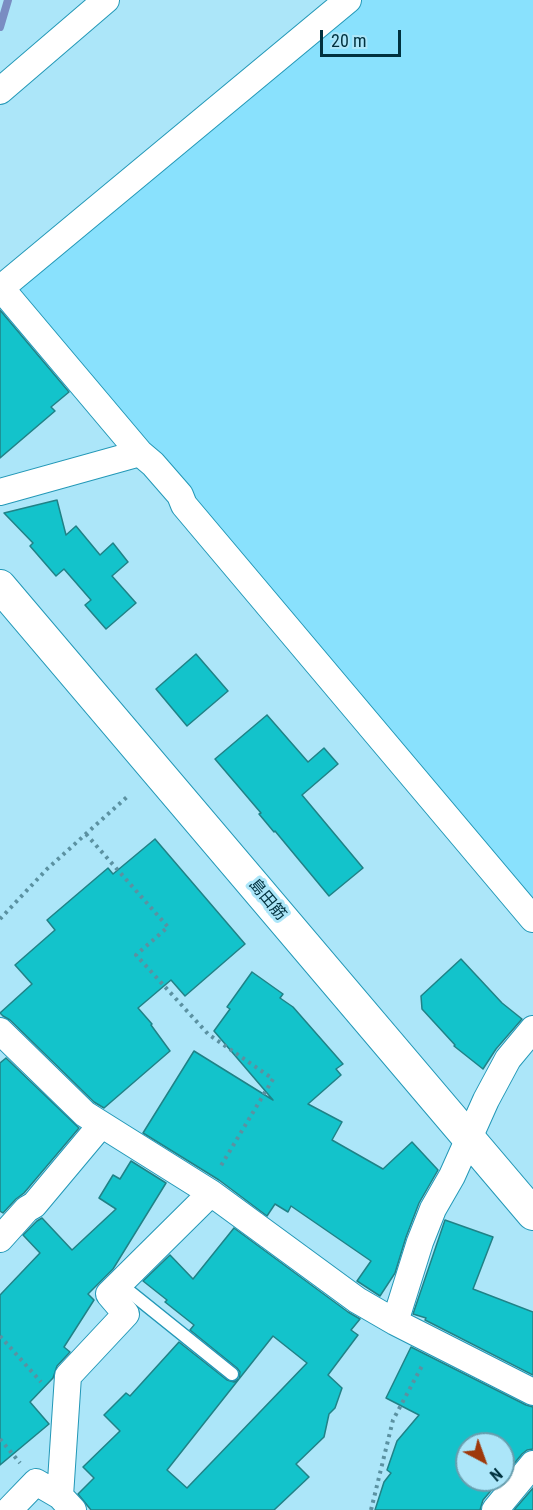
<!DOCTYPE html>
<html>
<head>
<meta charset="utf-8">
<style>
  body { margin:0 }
  #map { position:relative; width:533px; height:1510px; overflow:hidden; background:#ace6f9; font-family:"Roboto Condensed",sans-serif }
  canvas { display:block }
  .north { position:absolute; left:455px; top:1432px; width:60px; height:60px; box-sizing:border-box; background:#ace6f9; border:2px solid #679eae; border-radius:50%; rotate:139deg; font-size:16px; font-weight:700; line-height:24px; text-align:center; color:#00313e }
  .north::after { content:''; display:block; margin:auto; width:21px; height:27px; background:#9e390b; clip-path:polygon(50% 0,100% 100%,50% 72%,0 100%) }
  .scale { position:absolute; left:320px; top:30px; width:81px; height:27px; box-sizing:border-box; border:3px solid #00313e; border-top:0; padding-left:8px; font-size:18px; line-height:21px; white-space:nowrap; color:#00313e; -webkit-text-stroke:4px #ace6f9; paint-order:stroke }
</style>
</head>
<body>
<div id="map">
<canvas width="533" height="1510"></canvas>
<div class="north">N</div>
<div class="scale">20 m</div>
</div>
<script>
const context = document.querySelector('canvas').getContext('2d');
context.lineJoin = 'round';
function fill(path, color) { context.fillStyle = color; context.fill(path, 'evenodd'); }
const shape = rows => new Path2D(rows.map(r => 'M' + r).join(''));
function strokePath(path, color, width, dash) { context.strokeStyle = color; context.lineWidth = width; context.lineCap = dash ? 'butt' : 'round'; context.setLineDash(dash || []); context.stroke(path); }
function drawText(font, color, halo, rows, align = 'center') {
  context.font = font + ' "Roboto Condensed","Noto Sans JP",sans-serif'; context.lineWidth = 6; context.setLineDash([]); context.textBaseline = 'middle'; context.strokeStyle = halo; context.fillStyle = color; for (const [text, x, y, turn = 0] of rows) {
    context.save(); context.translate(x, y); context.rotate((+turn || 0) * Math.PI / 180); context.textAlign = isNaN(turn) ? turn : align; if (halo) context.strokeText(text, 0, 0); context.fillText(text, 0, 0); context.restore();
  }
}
fill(shape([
  [361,0,533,0,533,902,15,289]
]), '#89e1fd');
strokePath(shape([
  [0,27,8,0]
]), '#7a8dc2', 8);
const building = shape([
  [0,310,69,392,51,407,55,411,0,458,0,310],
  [57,500,66,535,76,526,100,555,113,543,128,562,112,576,136,603,106,629,85,605,91,600,64,569,56,576,30,546,33,543,4,513,57,500],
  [196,654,228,691,187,726,156,689,196,654],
  [267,715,308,762,324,748,338,764,302,795,363,868,329,896,275,831,274,832,259,814,261,813,215,759,267,715],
  [155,839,245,944,185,996,171,980,138,1008,152,1024,151,1025,170,1051,104,1108,94,1102,10,1020,3,1016,0,1013,32,984,15,965,55,930,47,920,108,868,113,874,155,839],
  [461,959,502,1003,522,1019,496,1049,483,1069,454,1046,455,1045,422,1009,421,996,461,959],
  [252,972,283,994,280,998,293,1007,343,1064,336,1069,341,1075,308,1104,342,1122,332,1140,383,1169,412,1142,438,1170,419,1203,406,1237,395,1273,380,1296,357,1281,371,1261,291,1206,288,1212,275,1204,267,1216,219,1180,143,1133,194,1051,273,1100,214,1031,230,1009,227,1007,252,972],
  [6,1058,79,1128,24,1193,16,1199,3,1213,0,1211,0,1063,6,1058],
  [131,1161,166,1183,113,1269,88,1294,94,1300,64,1347,70,1352,57,1366,53,1378,30,1402,49,1424,0,1465,0,1295,40,1253,23,1235,37,1221,42,1218,72,1250,116,1209,99,1198,113,1175,120,1179,131,1161],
  [445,1220,493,1237,473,1289,533,1312,533,1375,425,1320,426,1318,413,1314,445,1220],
  [234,1228,348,1312,360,1319,351,1330,358,1335,328,1375,342,1388,335,1408,329,1414,324,1437,296,1464,309,1477,274,1510,91,1510,78,1494,94,1478,83,1467,120,1431,104,1415,126,1393,130,1396,179,1342,227,1380,234,1382,239,1379,240,1372,237,1368,190,1330,194,1325,165,1302,167,1300,143,1281,170,1255,193,1279,234,1228],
  [273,1336,307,1363,187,1488,167,1470,273,1336],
  [411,1347,526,1405,533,1407,533,1449,527,1450,522,1454,503,1477,503,1444,467,1444,467,1480,500,1480,483,1500,480,1510,375,1510,384,1482,391,1473,387,1470,397,1441,419,1415,386,1398,411,1347],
  [533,1488,533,1510,514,1510,533,1488]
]);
fill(building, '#13c3cb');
strokePath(building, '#208287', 1.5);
const service = shape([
  [120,1284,232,1374]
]);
const minor = shape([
  [0,91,106,0],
  [0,287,140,453,153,464,180,495,184,505,533,919],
  [1,288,348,0],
  [0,492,140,453],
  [0,1031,85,1114,211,1193,357,1300,395,1322,533,1392],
  [0,1239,27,1209,34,1205,101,1125],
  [395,1322,420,1242,433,1209,452,1176,486,1100,508,1059,533,1029],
  [60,1496,68,1376,126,1314,109,1294,211,1193],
  [9,1510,36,1482,60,1496,73,1510],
  [495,1510,533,1464]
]);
const tertiary = shape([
  [0,586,533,1214]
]);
strokePath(service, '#2398b7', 15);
strokePath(minor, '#2398b7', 28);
strokePath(tertiary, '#2398b7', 34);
strokePath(shape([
  [86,834,168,927,136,955,208,1034,273,1079,219,1169],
  [0,919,47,869,128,796],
  [0,1336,41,1382],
  [0,1439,20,1463],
  [371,1510,393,1420,423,1364]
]), '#5b91a1', 4, [3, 4.5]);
strokePath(service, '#fff', 12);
strokePath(minor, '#fff', 26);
strokePath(tertiary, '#fff', 32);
drawText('16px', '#00313e', '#ace6f9', [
  ["島田筋",267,900,50]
]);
</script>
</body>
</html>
